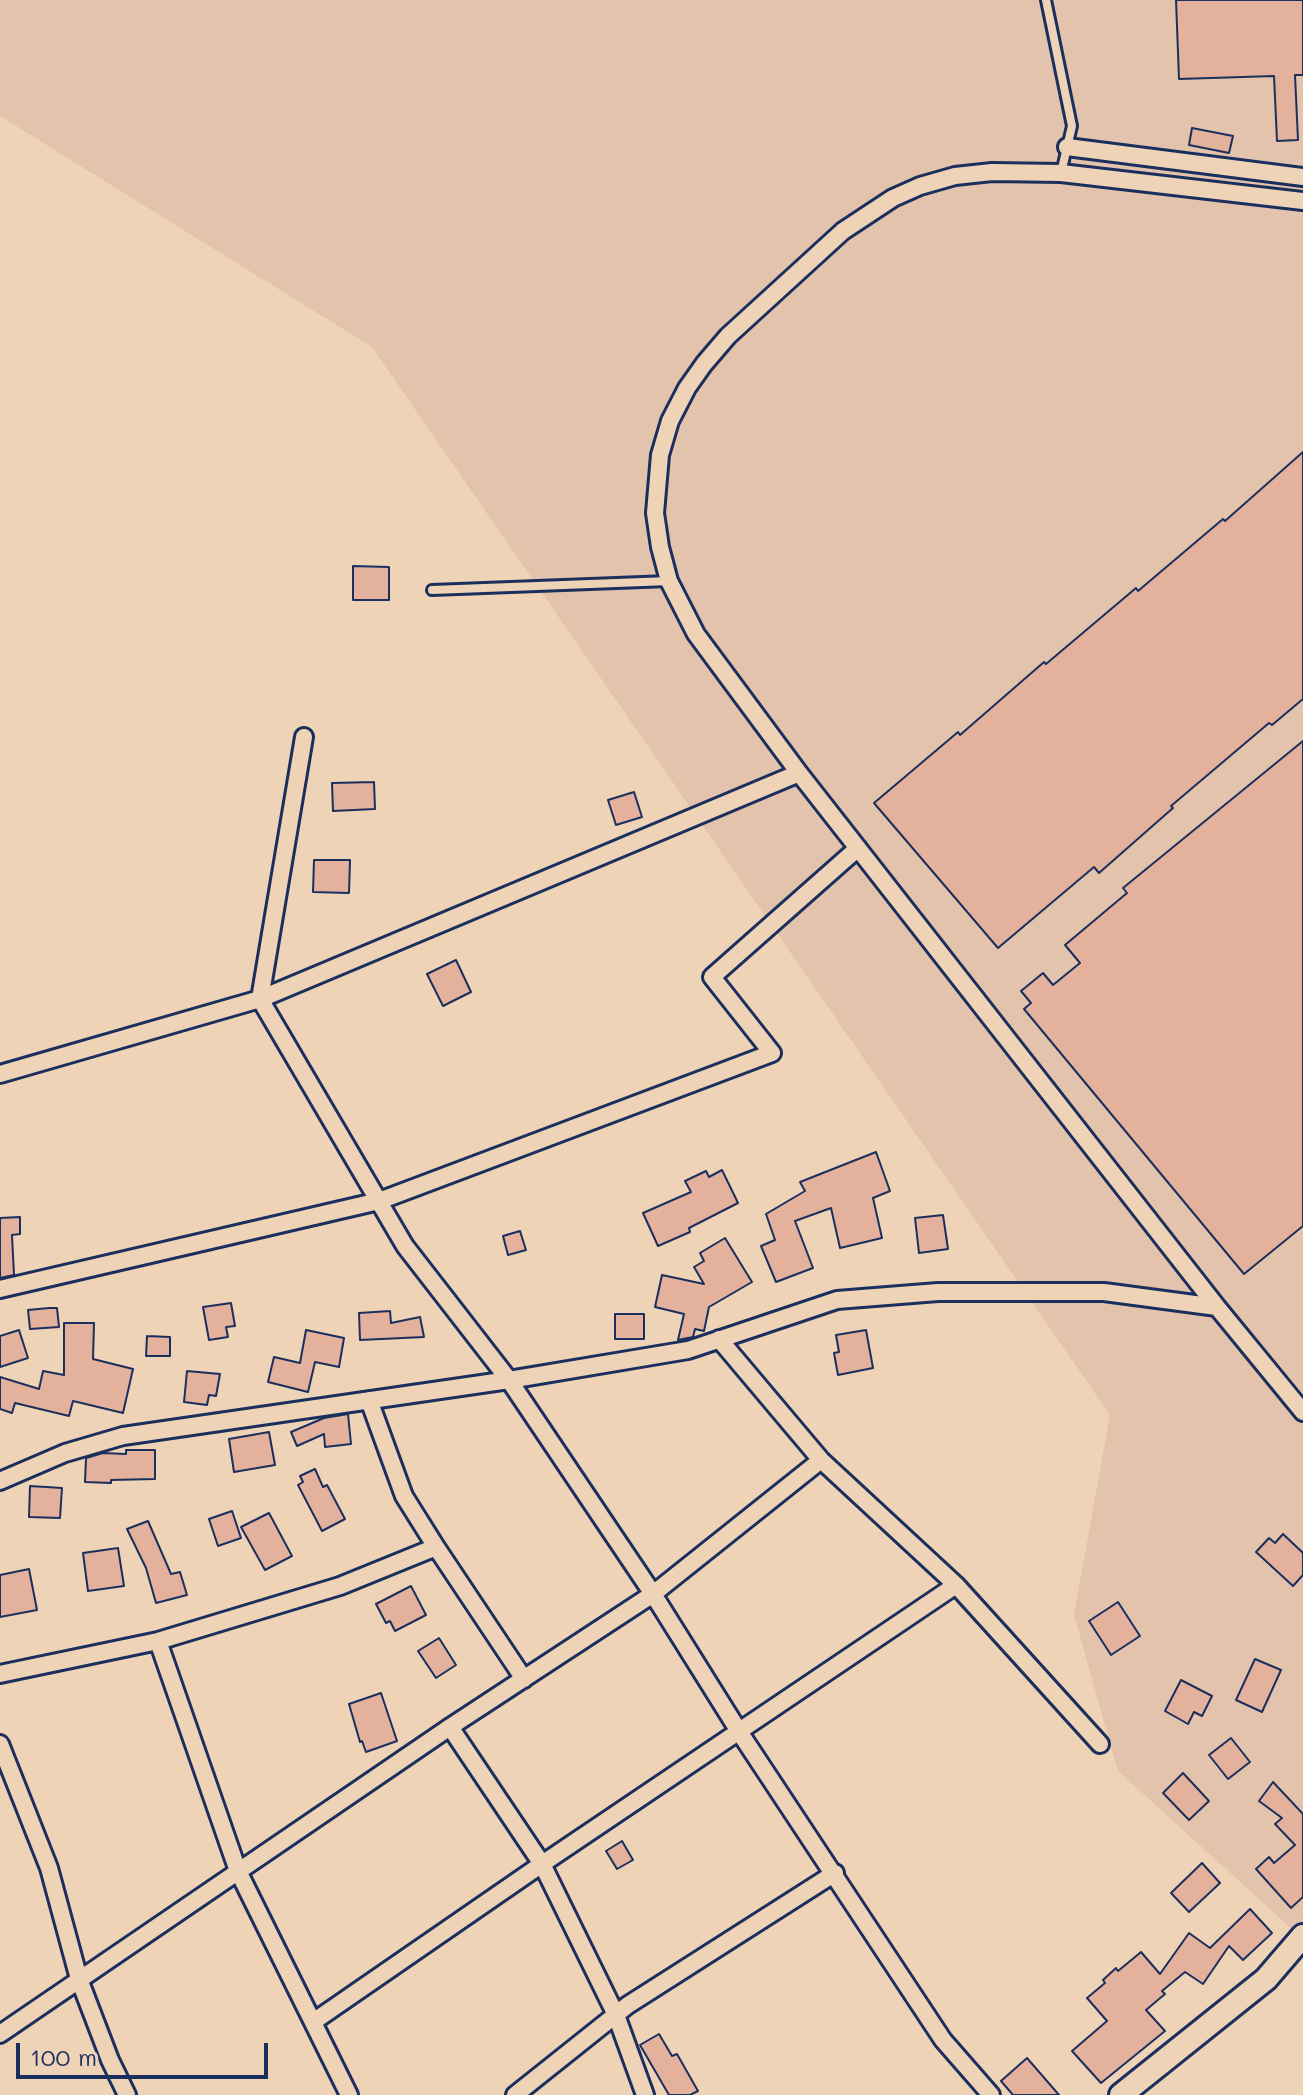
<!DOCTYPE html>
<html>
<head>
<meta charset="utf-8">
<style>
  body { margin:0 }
  #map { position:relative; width:1303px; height:2095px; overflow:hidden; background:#efd3b6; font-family:Mali,sans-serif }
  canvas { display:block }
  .scale { position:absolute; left:16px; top:2043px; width:252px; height:36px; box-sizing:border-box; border:4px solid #1b2f5e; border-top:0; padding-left:10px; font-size:24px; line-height:28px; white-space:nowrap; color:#1b2f5e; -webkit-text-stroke:6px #efd3b6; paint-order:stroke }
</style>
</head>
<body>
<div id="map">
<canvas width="1303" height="2095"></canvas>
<div class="scale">100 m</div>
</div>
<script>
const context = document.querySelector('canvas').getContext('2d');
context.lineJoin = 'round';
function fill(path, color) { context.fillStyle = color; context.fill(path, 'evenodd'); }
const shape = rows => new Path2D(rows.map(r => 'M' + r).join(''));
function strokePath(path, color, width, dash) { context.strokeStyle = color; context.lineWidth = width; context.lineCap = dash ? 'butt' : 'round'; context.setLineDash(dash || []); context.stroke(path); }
fill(shape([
  [0,0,1303,0,1303,1939,1118,1771,1074,1615,1110,1415,372,347,0,116]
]), '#e3c3ab');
const building = shape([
  [1176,0,1303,0,1303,75,1295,75,1298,140,1277,141,1274,76,1179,79,1176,0],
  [1192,128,1233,136,1229,153,1189,145,1192,128],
  [1303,452,1303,699,1272,725,1269,723,1171,806,1173,808,1099,873,1094,867,998,948,874,803,958,732,960,735,1044,662,1046,664,1136,588,1138,591,1223,519,1225,521,1303,452],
  [353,566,389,567,389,600,353,600,353,566],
  [1303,741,1303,1226,1244,1274,1024,1009,1031,1003,1021,991,1043,973,1053,985,1080,963,1065,945,1127,893,1123,888,1303,741],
  [374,782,375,809,333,811,332,783,374,782],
  [634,792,642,817,616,825,608,800,634,792],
  [314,860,350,860,349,893,313,892,314,860],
  [456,960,471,992,443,1006,427,974,456,960],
  [876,1152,890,1191,873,1198,882,1238,840,1248,831,1208,795,1221,813,1268,776,1282,761,1246,775,1240,766,1214,805,1191,800,1182,876,1152],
  [722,1170,738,1203,689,1228,690,1232,658,1246,643,1213,691,1192,685,1181,706,1171,709,1177,722,1170],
  [943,1215,948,1249,919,1253,915,1218,943,1215],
  [20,1217,20,1234,12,1235,14,1275,0,1278,0,1218,20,1217],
  [520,1231,526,1250,508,1255,503,1236,520,1231],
  [725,1238,752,1282,709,1307,704,1331,695,1329,693,1337,678,1340,684,1314,655,1307,662,1275,704,1284,694,1267,704,1261,700,1253,725,1238],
  [231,1303,235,1326,226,1327,228,1337,209,1340,203,1307,231,1303],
  [49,1308,57,1308,59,1327,30,1329,28,1310,49,1308],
  [390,1311,391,1323,420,1317,424,1337,360,1340,359,1313,390,1311],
  [615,1314,644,1314,644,1339,615,1339,615,1314],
  [64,1323,94,1323,93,1359,133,1369,123,1413,73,1401,69,1416,15,1403,12,1413,0,1409,0,1377,39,1389,43,1371,64,1375,64,1323],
  [19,1330,28,1358,0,1367,0,1336,19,1330],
  [306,1330,344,1338,339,1367,315,1362,308,1392,268,1382,274,1357,300,1363,306,1330],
  [866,1330,873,1368,838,1375,834,1353,839,1352,836,1335,866,1330],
  [147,1336,170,1337,170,1356,146,1356,147,1336],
  [187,1371,220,1374,216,1396,209,1395,207,1405,184,1402,187,1371],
  [348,1414,351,1444,325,1447,324,1434,297,1446,291,1432,324,1418,348,1414],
  [269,1432,275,1465,234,1472,229,1439,269,1432],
  [126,1450,155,1450,155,1479,111,1480,111,1483,85,1482,86,1458,103,1453,126,1454,126,1450],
  [315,1469,323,1487,327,1485,345,1519,322,1531,298,1485,303,1482,300,1476,315,1469],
  [30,1486,62,1488,60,1518,29,1517,30,1486],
  [232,1511,241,1538,218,1546,209,1519,232,1511],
  [269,1513,292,1556,265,1570,241,1527,269,1513],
  [148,1521,171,1574,180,1572,187,1595,156,1603,146,1568,127,1529,148,1521],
  [1283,1534,1303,1553,1303,1575,1293,1586,1256,1552,1269,1538,1275,1543,1283,1534],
  [118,1548,124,1586,88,1591,83,1553,118,1548],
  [29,1569,37,1610,0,1617,0,1575,29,1569],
  [411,1586,426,1615,395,1631,390,1621,386,1623,376,1604,411,1586],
  [1118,1602,1140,1636,1111,1655,1089,1621,1118,1602],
  [439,1638,456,1665,436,1678,418,1651,439,1638],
  [1255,1659,1281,1670,1262,1712,1236,1700,1255,1659],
  [1181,1680,1212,1696,1202,1716,1194,1712,1188,1724,1165,1711,1181,1680],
  [381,1693,397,1741,366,1752,362,1741,360,1742,349,1704,381,1693],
  [1231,1738,1250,1762,1228,1779,1209,1755,1231,1738],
  [1183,1773,1209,1801,1189,1820,1163,1793,1183,1773],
  [1273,1782,1303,1814,1303,1897,1291,1908,1256,1869,1269,1857,1274,1863,1295,1845,1275,1824,1282,1818,1259,1801,1273,1782],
  [622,1841,633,1860,617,1869,606,1851,622,1841],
  [1202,1863,1220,1883,1189,1912,1171,1893,1202,1863],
  [1250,1909,1272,1933,1243,1960,1229,1946,1203,1984,1185,1972,1162,1991,1165,1994,1146,2010,1165,2031,1101,2083,1072,2051,1107,2021,1087,1998,1105,1983,1103,1980,1116,1968,1118,1971,1141,1952,1160,1974,1189,1933,1210,1948,1250,1909],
  [659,2034,672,2056,677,2054,698,2091,690,2095,669,2095,640,2045,659,2034],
  [1027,2058,1059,2095,1013,2095,1001,2081,1027,2058]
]);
fill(building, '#e3b19c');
strokePath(building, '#1b2f5e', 2);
const lane = shape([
  [1046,0,1072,126,1061,173],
  [432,590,669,581]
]);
const street = shape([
  [1067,147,1303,177],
  [1303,201,1061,173,992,172,955,176,920,186,893,198,843,231,728,336,704,364,687,388,670,421,660,455,655,513,660,547,669,581,696,634,799,773,1217,1307,1303,1412],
  [304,737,260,999,405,1246,509,1380,653,1594,740,1733,943,2040,991,2095],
  [0,1074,260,999,799,773],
  [0,1289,379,1201,772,1053,712,977,858,848],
  [719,1339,821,1460,956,1585,1100,1744],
  [0,1481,65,1453,123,1436,509,1380,688,1350,837,1300,938,1292,1104,1292,1217,1307],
  [436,1547,524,1679],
  [158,1641,238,1871,349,2095],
  [0,1674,158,1641,340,1586,436,1547,404,1496,369,1400],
  [450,1727,542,1864,616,2015,645,2095],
  [0,1744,49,1868,79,1979,110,2060,127,2095],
  [313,2022,542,1864,956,1585],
  [0,2034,450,1727,653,1594,821,1460],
  [515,2095,628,2005,835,1873]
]);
const secondary = shape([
  [1121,2095,1266,1979,1303,1936]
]);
strokePath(lane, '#1b2f5e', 14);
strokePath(street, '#1b2f5e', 22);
strokePath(secondary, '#1b2f5e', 28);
strokePath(lane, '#efd3b6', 8);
strokePath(street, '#efd3b6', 16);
strokePath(secondary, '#efd3b6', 22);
</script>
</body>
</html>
